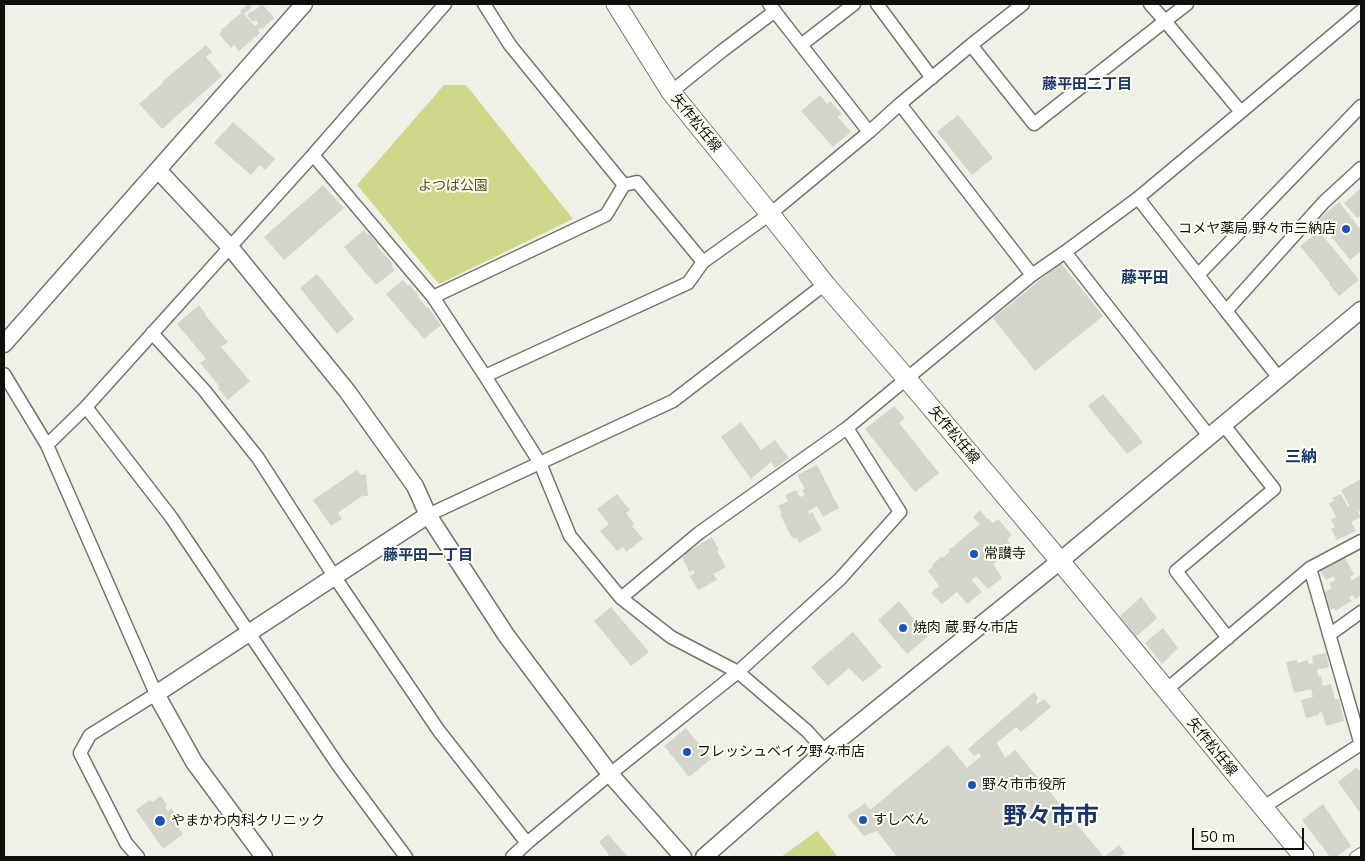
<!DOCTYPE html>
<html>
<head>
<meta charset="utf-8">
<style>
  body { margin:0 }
  #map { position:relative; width:1365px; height:861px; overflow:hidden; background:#f0f1e6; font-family:Mulish,sans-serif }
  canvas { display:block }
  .frame { position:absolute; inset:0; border:5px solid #0f100c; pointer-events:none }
  .scale { position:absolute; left:1192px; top:828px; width:112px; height:22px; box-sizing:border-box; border:2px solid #0f100c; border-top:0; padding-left:6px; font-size:15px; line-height:18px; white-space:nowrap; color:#0f100c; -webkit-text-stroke:4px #fdfff3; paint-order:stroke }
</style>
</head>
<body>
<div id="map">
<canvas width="1365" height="861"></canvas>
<div class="frame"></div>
<div class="scale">50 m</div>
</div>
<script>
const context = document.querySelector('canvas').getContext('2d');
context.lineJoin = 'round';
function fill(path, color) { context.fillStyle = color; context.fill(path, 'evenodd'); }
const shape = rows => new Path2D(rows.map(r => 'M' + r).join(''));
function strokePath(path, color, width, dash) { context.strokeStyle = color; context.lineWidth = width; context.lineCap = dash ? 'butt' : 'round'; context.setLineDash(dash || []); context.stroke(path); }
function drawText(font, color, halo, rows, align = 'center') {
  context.font = font + ' Mulish,"Noto Sans JP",sans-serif'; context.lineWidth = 4; context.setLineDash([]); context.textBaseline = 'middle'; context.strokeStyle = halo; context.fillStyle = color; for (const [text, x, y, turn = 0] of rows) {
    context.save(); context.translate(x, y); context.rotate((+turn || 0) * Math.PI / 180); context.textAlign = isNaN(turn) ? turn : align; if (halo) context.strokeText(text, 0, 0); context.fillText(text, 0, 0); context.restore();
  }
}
fill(shape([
  [444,85,466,85,573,219,439,284,357,185],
  [817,831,838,857,781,857]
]), '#d0d68a');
fill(shape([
  [248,4,252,7,244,14,255,26,258,24,256,20,253,22,247,15,252,11,253,12,262,4,274,18,262,29,261,28,258,30,260,33,239,51,234,45,231,48,219,34,222,31,221,30,242,12,240,11],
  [206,45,212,52,206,57,222,76,162,129,139,104,163,83,162,82],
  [820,95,827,104,830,101,842,114,838,117,851,132,833,147,801,111],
  [958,115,993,158,972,175,937,132],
  [233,122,275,159,265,170,260,165,251,175,214,143],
  [323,185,344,208,284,260,264,237],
  [1361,188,1361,216,1357,218,1344,203],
  [1339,202,1361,230,1361,251,1350,260,1318,220],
  [364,230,368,235,369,234,378,245,377,246,393,264,391,266,395,270,376,285,344,247],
  [1319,231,1359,280,1339,296,1329,284,1330,283,1300,246],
  [1061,263,1103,316,1035,371,993,318],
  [317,274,354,319,337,334,300,288],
  [403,280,408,286,410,285,419,296,418,297,427,308,428,307,441,325,424,339,386,294],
  [199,305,206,314,205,315,228,342,221,347,250,381,228,400,218,388,220,387,200,363,206,359,177,324],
  [1103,394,1143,442,1127,454,1088,406],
  [894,406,905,418,899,423,939,473,915,492,865,429],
  [741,422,761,450,775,440,789,458,775,468,771,462,751,479,721,437],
  [817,465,839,508,823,517,817,506,808,511,809,514,812,512,822,530,799,543,797,538,795,539,794,537,792,538,780,514,782,513,778,506,788,501,785,495,796,490,800,497,805,495,802,490,805,489,797,475],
  [357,470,361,475,366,474,368,496,362,496,338,513,342,519,331,526,313,500],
  [1361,479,1361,510,1358,512,1361,517,1351,522,1356,531,1337,540,1331,529,1335,527,1331,520,1336,517,1329,503,1334,501,1332,498,1341,494,1348,507,1350,507,1341,490],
  [617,494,630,510,626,513,634,524,632,526,643,539,626,552,623,547,617,551,600,531,609,524,597,509],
  [980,510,987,519,988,518,993,523,998,519,1012,535,1007,539,1012,547,993,564,1002,578,988,589,976,576,972,580,982,592,967,604,957,592,942,604,931,593,939,586,928,571,933,566,932,565,942,556,943,558,950,551,949,550,980,524,973,517],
  [712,537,719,550,717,551,726,567,713,574,717,580,698,590,690,576,695,573,693,570,689,572,682,557,685,556,684,554],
  [1342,553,1354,574,1350,577,1352,580,1361,575,1361,595,1355,599,1353,595,1349,597,1352,601,1335,611,1334,608,1331,610,1326,601,1328,600,1324,593,1332,588,1329,584,1335,580,1333,576,1326,580,1318,567],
  [1141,597,1157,618,1136,637,1120,616],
  [899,601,928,636,907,654,878,620],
  [611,607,649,652,631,666,594,621],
  [1163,628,1178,648,1162,664,1145,643],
  [853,632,882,667,863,682,849,668,828,686,811,667],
  [1326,653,1329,667,1317,670,1319,677,1321,676,1323,686,1331,684,1335,699,1339,699,1344,721,1326,726,1322,712,1319,713,1319,715,1306,718,1301,700,1313,697,1311,689,1294,693,1286,662,1297,660,1297,663,1308,660,1309,664,1313,663,1312,656],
  [1034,692,1038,697,1036,705,1044,699,1051,707,1021,732,1016,727,997,743,1005,758,1015,750,1104,857,897,857,877,831,864,836,847,816,865,803,870,810,948,745,967,768,981,756,979,753,974,756,968,749],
  [686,728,711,759,689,777,664,746],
  [1357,767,1361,773,1361,814,1338,782],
  [161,796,167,805,165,807,168,811,171,808,180,822,177,825,183,834,163,849,136,810,150,800,152,802],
  [1323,804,1351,846,1336,857,1330,857,1302,820],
  [608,834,628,857,606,857,609,855,599,842],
  [1119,845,1125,853,1120,857,1104,857]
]), '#d4d5ca');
const pedestrian = shape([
  [1355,857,1361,853]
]);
const minor = shape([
  [484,4,510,45,624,185,637,182,703,262],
  [769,4,869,132],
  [877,4,932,78],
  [1150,4,1165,21,1187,4],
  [801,45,854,4],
  [971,45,1034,124,1165,21,1241,112],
  [671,92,722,51,775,11],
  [900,104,971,45,1023,4],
  [313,155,445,4],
  [1138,198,1226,311],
  [1065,252,1209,436],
  [1198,275,1361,106],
  [433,297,606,215,624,185],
  [152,333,204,390,258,458,334,576,439,731,527,843],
  [4,374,47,445],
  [485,376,540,463,570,536,621,598,671,637,738,672,807,731,825,751],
  [1279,378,1226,311,1324,202,1361,168],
  [86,407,171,517,338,765,406,857],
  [1223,424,1274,489,1176,571,1228,638],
  [428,515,673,401,825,284],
  [1310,568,1361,745],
  [621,598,699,533,847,428,1032,275,1065,252,1138,198,1241,112,1361,11],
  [1329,635,1361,612],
  [1166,690,1310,568,1361,541],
  [1262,808,1361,744],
  [138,857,126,843,80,753,90,735,156,694,47,445,86,407,313,155,433,297,485,376,688,283,703,262,770,214,869,132,900,104,1032,275],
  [512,857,527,843,610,774,738,672,840,579,900,512,847,428]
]);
const tertiary = shape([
  [158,170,230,247,347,391,415,486,428,515,506,635,610,774,683,857],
  [4,344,304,4],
  [264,857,194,762,156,694,428,515],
  [704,857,825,751,1060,561,1361,310]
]);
const secondary = shape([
  [616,4,671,92,770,214,825,284,907,379,1060,561,1304,857]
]);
strokePath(pedestrian, '#75766c', 12);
strokePath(minor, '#75766c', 15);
strokePath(tertiary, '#75766c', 19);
strokePath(secondary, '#75766c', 21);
strokePath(pedestrian, '#fff', 10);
strokePath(minor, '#fff', 12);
strokePath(tertiary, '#fff', 16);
strokePath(secondary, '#fff', 19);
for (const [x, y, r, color] of [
  [1346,229,5,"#1d52be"],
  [974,554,5,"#1d52be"],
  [903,628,5,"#1d52be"],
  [687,752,5,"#1d52be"],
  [972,785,5,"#1d52be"],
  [863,820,5,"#1d52be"],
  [160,821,6,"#1d52be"]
]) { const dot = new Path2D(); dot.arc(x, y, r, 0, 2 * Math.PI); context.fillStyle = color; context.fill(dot); strokePath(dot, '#fdfff3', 2); }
drawText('14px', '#0f100c', '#fdfff3', [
  ["矢作松任線",696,123,51],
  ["矢作松任線",954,435,50],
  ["矢作松任線",1212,747,51]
]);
drawText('14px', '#505313', '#fdfff3', [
  ["よつば公園",453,186]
]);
drawText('14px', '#0f100c', '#fdfff3', [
  ["コメヤ薬局 野々市三納店",1336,229,"right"],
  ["常讃寺",984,554],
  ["焼肉 蔵 野々市店",913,628],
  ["フレッシュベイク野々市店",697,752],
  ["野々市市役所",982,785],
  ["すしべん",873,820],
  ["やまかわ内科クリニック",171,821]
], 'left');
drawText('bold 15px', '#1b366c', '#fdfff3', [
  ["藤平田二丁目",1087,84],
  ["藤平田一丁目",428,555]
]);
drawText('bold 16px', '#1b366c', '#fdfff3', [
  ["藤平田",1145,278],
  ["三納",1301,457]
]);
drawText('bold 24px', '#1b366c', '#fdfff3', [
  ["野々市市",1051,817]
]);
</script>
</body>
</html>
